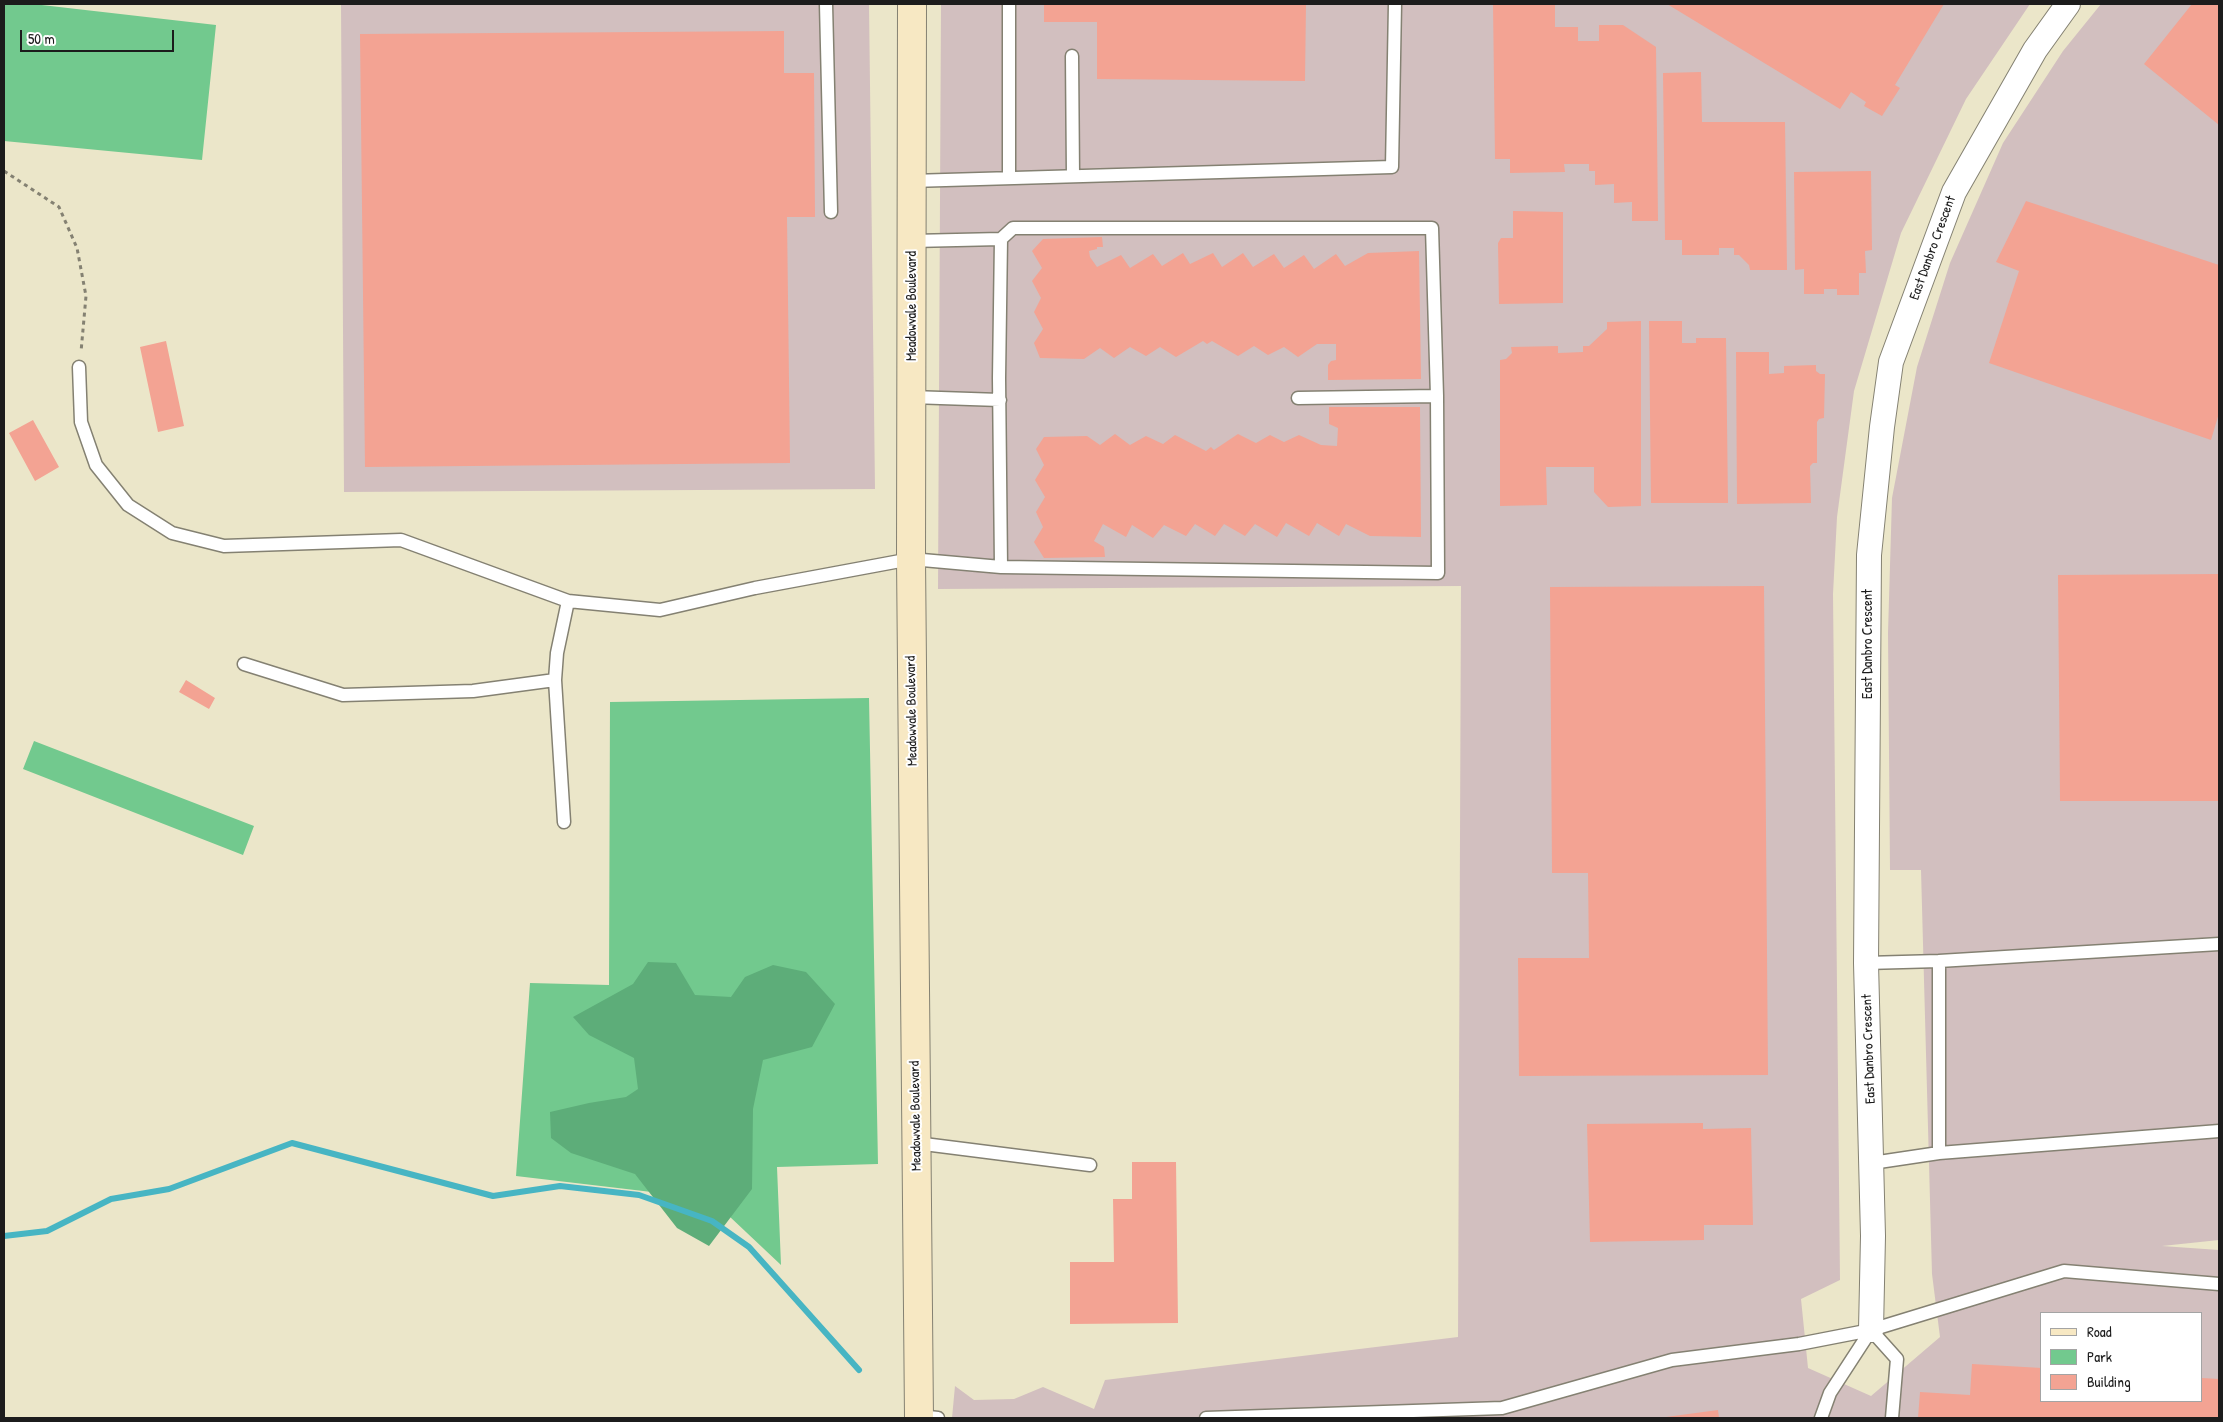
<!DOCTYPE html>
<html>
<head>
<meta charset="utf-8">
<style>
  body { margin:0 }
  #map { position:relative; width:2223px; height:1422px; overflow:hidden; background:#ebe6c9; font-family:"Patrick Hand",sans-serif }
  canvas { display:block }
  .frame { position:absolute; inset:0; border:5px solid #1c1c1c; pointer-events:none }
  .legend { position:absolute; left:2040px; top:1312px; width:162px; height:90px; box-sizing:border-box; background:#fff; border:1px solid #a4a4a4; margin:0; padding:6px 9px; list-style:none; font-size:15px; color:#1c1c1c }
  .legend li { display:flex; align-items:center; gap:10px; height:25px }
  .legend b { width:25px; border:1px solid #a4a4a4 }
  .scale { position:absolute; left:20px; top:30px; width:154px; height:22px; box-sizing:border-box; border:2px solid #1c1c1c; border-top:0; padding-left:6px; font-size:15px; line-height:18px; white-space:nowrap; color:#1c1c1c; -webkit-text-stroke:4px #fff; paint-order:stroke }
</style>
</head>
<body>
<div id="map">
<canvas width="2223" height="1422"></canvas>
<div class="frame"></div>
<ul class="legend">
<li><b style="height:6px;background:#f7e8c3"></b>Road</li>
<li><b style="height:14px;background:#72c98e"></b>Park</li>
<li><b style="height:14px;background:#f3a393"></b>Building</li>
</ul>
<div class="scale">50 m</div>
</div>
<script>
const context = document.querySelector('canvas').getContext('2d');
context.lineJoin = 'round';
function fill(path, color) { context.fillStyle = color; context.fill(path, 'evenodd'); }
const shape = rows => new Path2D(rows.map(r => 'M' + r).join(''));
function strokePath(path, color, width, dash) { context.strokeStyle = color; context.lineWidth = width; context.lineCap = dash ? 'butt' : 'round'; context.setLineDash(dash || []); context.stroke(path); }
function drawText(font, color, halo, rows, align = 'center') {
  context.font = font + ' "Patrick Hand",sans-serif'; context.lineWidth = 4; context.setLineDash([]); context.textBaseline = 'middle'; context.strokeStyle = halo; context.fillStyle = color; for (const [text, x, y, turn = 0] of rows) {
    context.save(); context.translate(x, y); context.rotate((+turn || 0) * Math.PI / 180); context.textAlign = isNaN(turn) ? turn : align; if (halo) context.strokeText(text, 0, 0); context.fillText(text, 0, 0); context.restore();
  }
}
fill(shape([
  [341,4,869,4,875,489,344,492],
  [941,4,2030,4,1966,99,1901,233,1854,391,1837,517,1833,594,1840,1280,1801,1299,1808,1368,1871,1396,1940,1337,1932,1274,1921,870,1890,870,1888,633,1892,498,1917,367,1950,263,2003,143,2063,51,2101,4,2219,4,2219,1240,2162,1246,2219,1250,2219,1418,952,1418,955,1386,974,1400,1014,1399,1043,1387,1094,1409,1105,1380,1458,1337,1461,586,938,589],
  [2042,1313,2202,1313,2202,1401,2042,1401]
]), '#d2bfbf');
fill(shape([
  [4,4,33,4,216,25,202,160,4,141],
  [869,698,878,1164,777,1167,781,1265,711,1199,516,1176,530,983,609,985,610,702],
  [34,741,254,826,243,855,23,769]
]), '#72c98e');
fill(shape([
  [648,962,676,963,695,995,731,997,745,977,773,965,806,972,835,1004,812,1047,763,1060,753,1109,752,1189,709,1246,677,1228,635,1174,571,1153,551,1138,550,1112,589,1103,626,1097,638,1089,634,1058,589,1035,573,1017,633,984]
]), '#5dad79');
strokePath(shape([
  [4,1236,47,1231,111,1199,169,1189,292,1143,493,1196,560,1186,639,1195,712,1221,749,1247,859,1370]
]), '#47b5c3', 6);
fill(shape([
  [1044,4,1306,4,1305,81,1097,79,1097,22,1044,22],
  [1493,4,1555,4,1555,27,1578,27,1578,41,1599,41,1599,25,1623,25,1656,47,1658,221,1632,221,1632,202,1614,203,1614,184,1595,185,1595,171,1589,171,1589,164,1564,164,1565,172,1510,173,1510,159,1495,159],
  [1667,4,1944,4,1895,85,1900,88,1882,116,1864,106,1866,102,1851,92,1840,109],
  [2192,4,2219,4,2219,125,2144,64],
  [784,31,784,73,814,73,815,217,787,217,790,463,365,467,360,34],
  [1701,72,1702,122,1785,122,1787,270,1750,270,1749,265,1739,255,1734,255,1734,248,1719,248,1719,255,1682,255,1682,240,1665,240,1663,73],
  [1871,171,1872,250,1865,251,1866,273,1859,273,1859,295,1837,295,1837,289,1824,289,1824,294,1804,294,1804,269,1795,270,1794,172],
  [2026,201,2219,265,2219,413,2211,440,1989,363,2019,271,1996,262],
  [1513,211,1563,212,1563,303,1499,304,1498,243,1501,238,1513,238],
  [1102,237,1103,247,1097,247,1097,249,1089,251,1090,257,1097,267,1121,255,1130,268,1153,254,1162,266,1183,253,1190,264,1213,253,1222,267,1243,253,1253,267,1274,254,1284,268,1304,255,1314,269,1336,254,1345,266,1368,253,1419,251,1421,379,1328,380,1328,365,1331,361,1336,360,1336,344,1317,344,1298,357,1284,347,1268,355,1254,346,1238,356,1212,341,1207,344,1203,341,1176,357,1160,347,1146,356,1130,347,1114,358,1100,348,1084,359,1040,358,1034,343,1043,329,1034,312,1041,298,1032,281,1042,268,1032,251,1043,239],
  [1641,321,1641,506,1608,507,1594,492,1594,467,1546,467,1547,505,1500,506,1500,360,1506,359,1512,353,1511,347,1558,346,1558,353,1583,352,1583,346,1589,346,1607,329,1607,322],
  [1649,321,1682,321,1682,343,1696,343,1696,338,1726,338,1728,503,1651,503],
  [166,341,184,426,158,432,140,347],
  [1736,352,1769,352,1769,374,1784,373,1784,366,1816,365,1816,371,1820,374,1825,374,1824,418,1819,419,1817,422,1817,463,1813,463,1810,466,1811,503,1737,504],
  [1329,407,1420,407,1421,537,1370,536,1346,524,1339,536,1317,523,1309,536,1286,523,1277,537,1255,524,1245,536,1224,524,1215,536,1195,524,1186,536,1164,525,1153,538,1132,525,1126,537,1103,524,1094,541,1104,547,1105,557,1044,558,1034,542,1043,527,1036,512,1045,497,1035,480,1044,465,1036,449,1044,437,1087,436,1100,445,1115,434,1130,445,1146,436,1163,444,1175,435,1206,451,1211,447,1214,450,1238,434,1256,443,1270,435,1284,442,1299,435,1321,445,1337,446,1338,428,1329,424],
  [33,420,59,467,35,481,9,433],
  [2219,574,2219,801,2060,801,2058,575],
  [1764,586,1768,1075,1519,1076,1518,958,1589,958,1588,873,1552,873,1550,587],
  [186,680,215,698,209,709,179,692],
  [1703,1123,1703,1129,1751,1128,1753,1225,1704,1225,1704,1240,1590,1242,1587,1124],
  [1132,1162,1176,1162,1178,1323,1070,1324,1070,1262,1114,1262,1113,1199,1132,1199],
  [1972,1364,2042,1368,2042,1401,2202,1401,2202,1378,2219,1379,2219,1418,1918,1418,1920,1392,1970,1395],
  [1718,1410,1719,1418,1666,1418,1666,1417]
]), '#f3a393');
const service = shape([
  [826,4,831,212],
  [1072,56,1073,176],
  [1009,178,1009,4],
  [911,181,1392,167,1395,4],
  [1001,239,1013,228,1432,228,1437,396],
  [912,241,1001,239,999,378,1001,567],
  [79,367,81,422,96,465,128,505,172,533,224,546,401,540,568,601,660,610,755,588,911,559,1001,567,1438,573,1437,396,1298,398],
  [911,397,1000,400],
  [244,664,343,695,473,691,555,680],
  [564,822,555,680,557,653,568,601],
  [2219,944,1939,961,1939,1153,2219,1131],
  [1866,963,1939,961],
  [916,1143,1090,1165],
  [1872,1163,1939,1153],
  [1871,1330,1897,1359,1892,1418],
  [919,1416,938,1418],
  [1206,1418,1502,1408,1672,1360,1799,1344,1871,1330,2064,1271,2219,1284],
  [1821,1418,1830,1393,1871,1330]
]);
const minor = shape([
  [1871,1330,1873,1236,1866,963,1869,555,1882,427,1891,362,1954,192,2035,50,2068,4]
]);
const secondary = shape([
  [912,4,911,559,919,1418]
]);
strokePath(service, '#848172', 15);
strokePath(minor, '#848172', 26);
strokePath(secondary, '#848172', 30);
strokePath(shape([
  [4,171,59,207,77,248,86,296,81,352]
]), '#848172', 3, [4, 4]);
strokePath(service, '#fff', 12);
strokePath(minor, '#fff', 24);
strokePath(secondary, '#f7e8c3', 28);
drawText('14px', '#1c1c1c', '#fff', [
  ["East Danbro Crescent",1933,248,-70],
  ["Meadowvale Boulevard",912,306,-90],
  ["East Danbro Crescent",1868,644,-90],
  ["Meadowvale Boulevard",912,711,-91],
  ["East Danbro Crescent",1869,1049,-92],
  ["Meadowvale Boulevard",916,1116,-91]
]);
</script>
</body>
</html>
